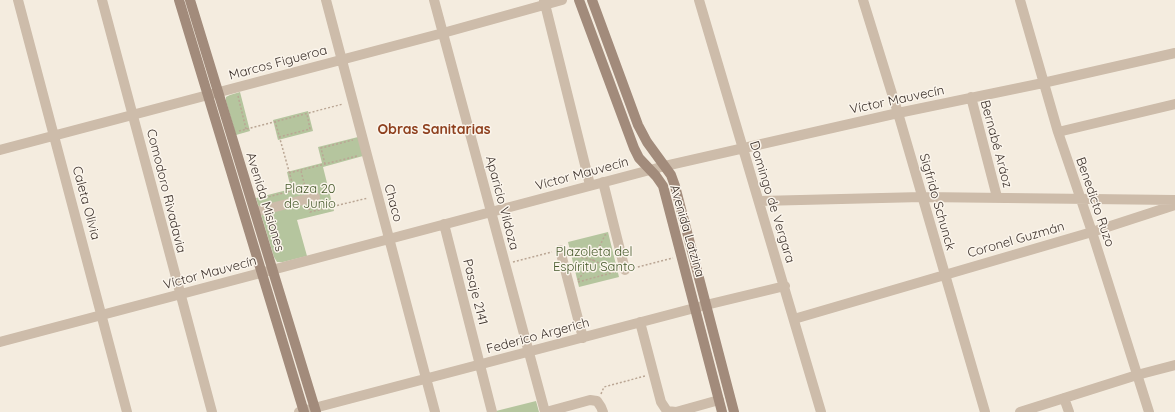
<!DOCTYPE html>
<html>
<head>
<meta charset="utf-8">
<style>
  body { margin:0 }
  canvas { display:block; background:#f4ecdf }
</style>
</head>
<body>
<canvas width="1175" height="412"></canvas>
<script>
const context = document.querySelector('canvas').getContext('2d');
context.lineJoin = 'round';
function fill(path, color) { context.fillStyle = color; context.fill(path, 'evenodd'); }
const shape = rows => new Path2D(rows.map(r => 'M' + r).join(''));
function strokePath(path, color, width, dash) { context.strokeStyle = color; context.lineWidth = width; context.lineCap = dash ? 'butt' : 'round'; context.setLineDash(dash || []); context.stroke(path); }
function drawText(font, color, halo, rows, align = 'center') {
  context.font = font + ' Quicksand,sans-serif'; context.lineWidth = 3; context.setLineDash([]); context.textBaseline = 'middle'; context.strokeStyle = halo; context.fillStyle = color; for (const [text, x, y, turn = 0] of rows) {
    context.save(); context.translate(x, y); context.rotate((+turn || 0) * Math.PI / 180); context.textAlign = isNaN(turn) ? turn : align; if (halo) context.strokeText(text, 0, 0); context.fillText(text, 0, 0); context.restore();
  }
}
fill(shape([
  [240,92,250,131,236,135,226,101,226,97,230,95],
  [308,111,313,131,278,140,273,120],
  [358,137,363,156,323,167,334,211,297,220,307,256,283,262,277,262,274,257,256,198,291,189,287,172,322,163,318,147],
  [608,232,619,277,579,287,568,242],
  [536,401,539,412,497,412,496,411]
]), '#b5c59e');
strokePath(shape([
  [238,96,246,129],
  [275,121,295,193],
  [239,131,343,104],
  [279,137,310,129,307,114],
  [325,164,321,148,353,140],
  [289,173,357,156],
  [261,199,305,187,301,171],
  [309,208,310,212,368,198],
  [570,255,593,260,615,271],
  [513,262,552,252],
  [634,268,673,258],
  [578,280,593,260,605,235,608,234],
  [578,282,615,272],
  [601,394,604,387,645,376]
]), '#baa694', 1.5, [2, 2]);
strokePath(shape([
  [18,0,127,412],
  [102,0,212,412],
  [326,0,435,412],
  [434,0,545,412],
  [544,0,590,185],
  [699,0,821,412],
  [863,0,898,113,985,412],
  [1020,0,1058,132,1092,232,1149,412],
  [971,97,997,197],
  [1058,132,1175,104],
  [0,150,443,33,562,0],
  [603,182,625,270],
  [760,201,922,197,1175,200],
  [255,212,315,197],
  [444,224,492,412],
  [560,250,583,338],
  [794,319,1092,232,1175,205],
  [640,322,661,402,667,411,676,412,719,400],
  [0,342,665,166,898,113,1043,83,1175,53],
  [1064,398,1069,412],
  [299,412,706,305,785,286],
  [546,412,590,400,597,401,601,407,603,412],
  [1020,412,1137,375,1175,365]
]), '#cdbcaa', 10);
strokePath(shape([
  [179,0,304,412],
  [190,0,316,412],
  [579,0,634,148,639,158,656,176,663,186,722,412],
  [592,0,638,125,647,142,671,175,675,186,734,412]
]), '#a28b7b', 10);
drawText('13px', '#3b302a', '#fbf5ec', [
  ["Marcos Figueroa",278,63,-15],
  ["Víctor Mauvecín",897,100,-12],
  ["Bernabé Aráoz",996,144,75],
  ["Víctor Mauvecín",582,174,-15],
  ["Comodoro Rivadavia",166,191,76],
  ["Avenida Misiones",265,202,73],
  ["Domingo de Vergara",772,202,73],
  ["Sigfrido Schunck",937,202,74],
  ["Benedicto Ruzo",1095,202,71],
  ["Caleta Olivia",86,203,75],
  ["Chaco",393,203,75],
  ["Aparicio Vildoza",502,203,75],
  ["Avenida Latzina",687,231,74],
  ["Coronel Guzmán",1016,240,-16],
  ["Víctor Mauvecín",210,273,-15],
  ["Pasaje 2141",475,292,76],
  ["Federico Argerich",538,336,-15]
]);
drawText('13px', '#475a2c', '#fbf5ec', [
  ["Plaza 20",310,189],
  ["de Junio",310,204],
  ["Plazoleta del",594,252],
  ["Espíritu Santo",594,267]
]);
drawText('bold 14px', '#8e401e', '#fbf5ec', [
  ["Obras Sanitarias",434,130]
]);
</script>
</body>
</html>
